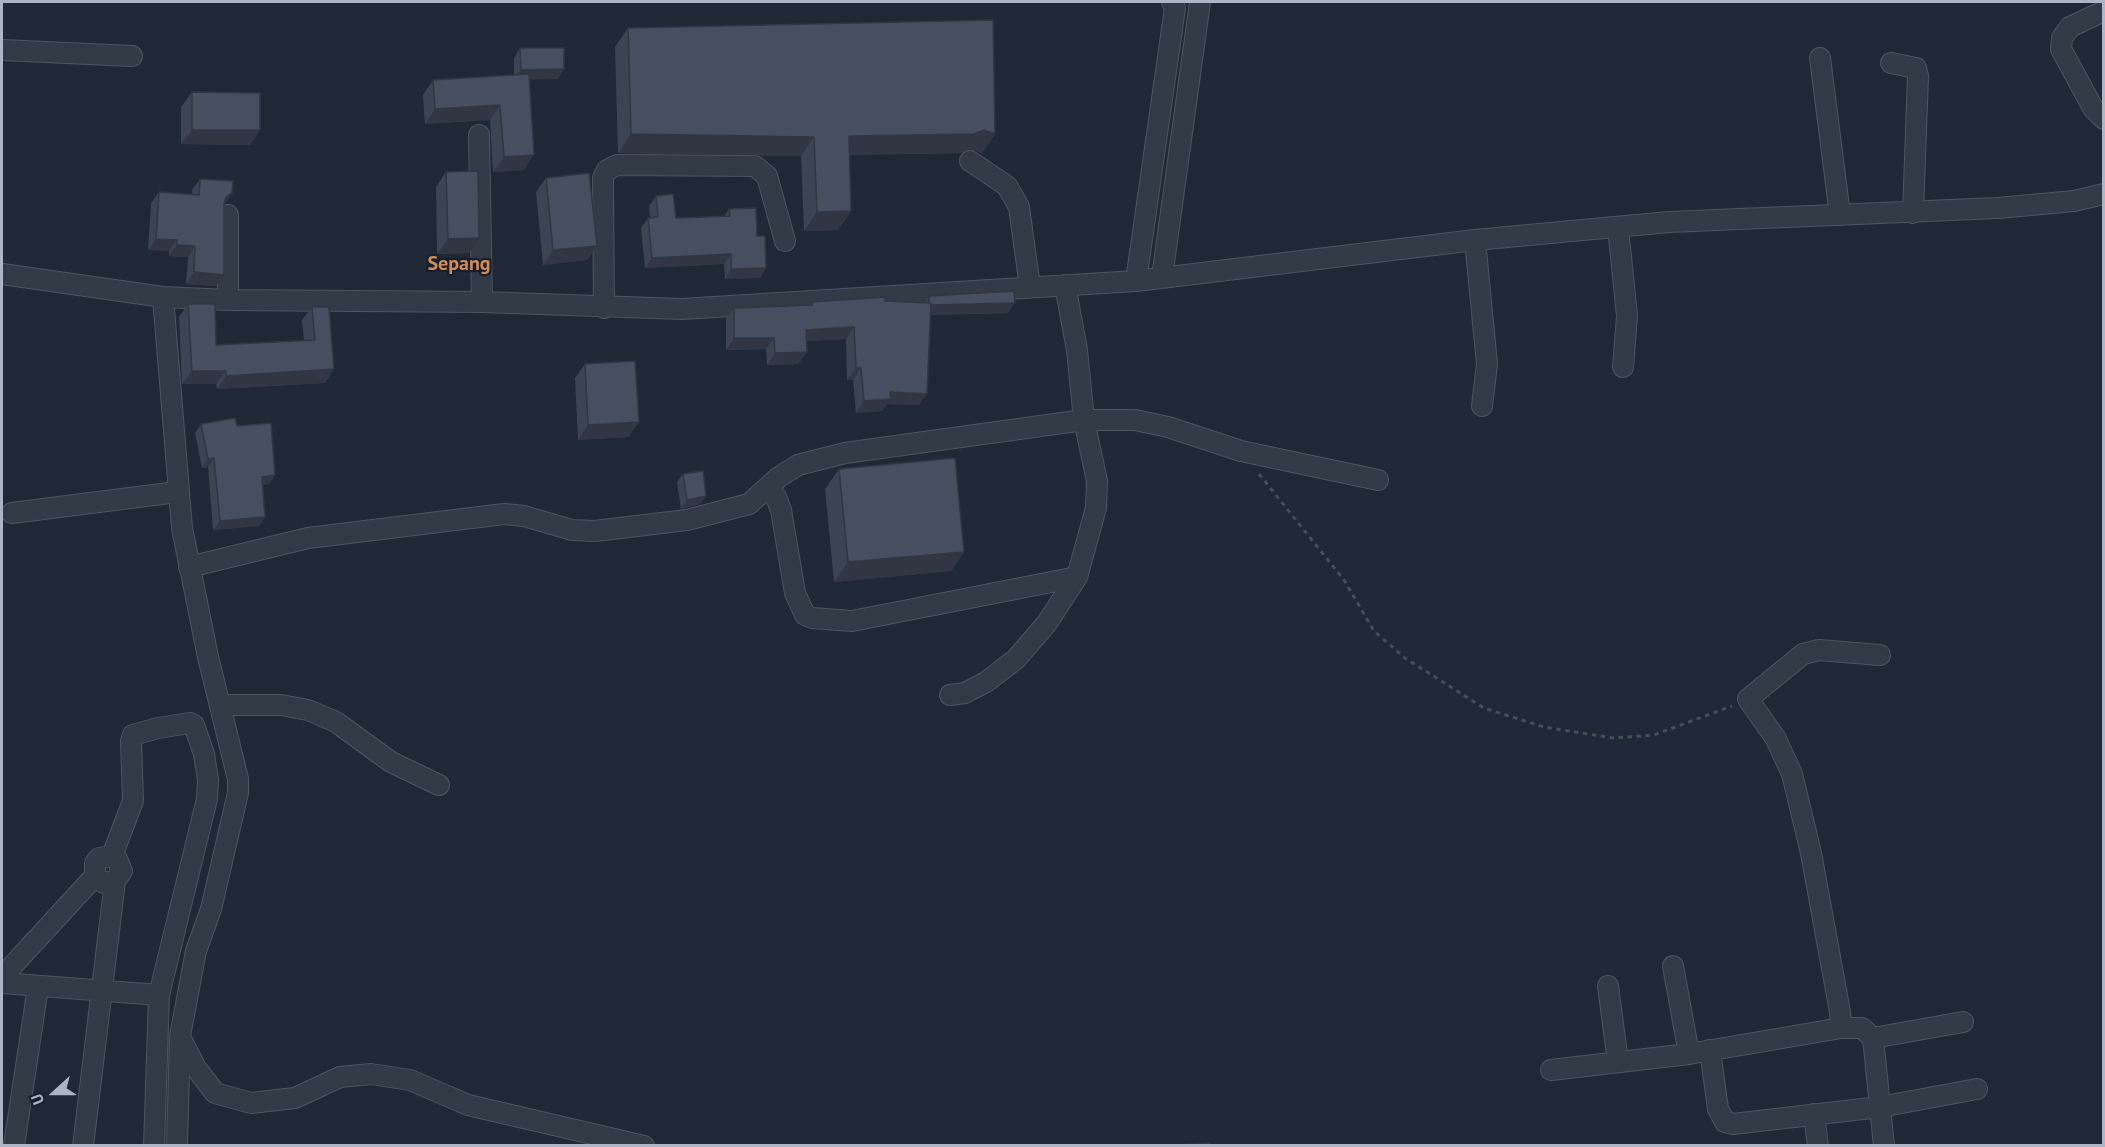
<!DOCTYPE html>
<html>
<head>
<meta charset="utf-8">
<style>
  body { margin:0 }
  #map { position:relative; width:2105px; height:1147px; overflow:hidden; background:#1f2835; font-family:"PT Sans",sans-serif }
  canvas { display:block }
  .frame { position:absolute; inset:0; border:3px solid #acb5c3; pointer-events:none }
  .north { position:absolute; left:24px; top:1063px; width:60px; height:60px; -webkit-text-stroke:4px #181f2a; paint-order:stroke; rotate:249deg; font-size:16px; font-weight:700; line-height:24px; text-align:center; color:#acb5c3 }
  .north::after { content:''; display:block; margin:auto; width:21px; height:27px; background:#acb5c3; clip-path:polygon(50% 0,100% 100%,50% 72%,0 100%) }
</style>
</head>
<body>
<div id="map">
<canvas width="2105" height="1147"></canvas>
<div class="frame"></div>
<div class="north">U</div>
</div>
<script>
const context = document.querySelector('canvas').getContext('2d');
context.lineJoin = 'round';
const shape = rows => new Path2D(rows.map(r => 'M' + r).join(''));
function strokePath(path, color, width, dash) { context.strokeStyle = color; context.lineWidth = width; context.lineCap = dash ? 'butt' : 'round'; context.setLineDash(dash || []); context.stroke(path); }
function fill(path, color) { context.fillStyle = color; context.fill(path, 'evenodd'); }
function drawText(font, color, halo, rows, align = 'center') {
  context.font = font + ' "PT Sans",sans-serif'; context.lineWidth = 4.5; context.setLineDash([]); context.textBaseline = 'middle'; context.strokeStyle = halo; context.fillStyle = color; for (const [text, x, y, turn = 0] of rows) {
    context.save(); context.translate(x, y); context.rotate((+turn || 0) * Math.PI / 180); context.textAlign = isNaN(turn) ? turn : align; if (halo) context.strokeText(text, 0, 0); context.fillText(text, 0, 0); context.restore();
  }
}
const minor = shape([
  [2104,11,2070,27,2062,38,2061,49,2093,108,2104,119],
  [2,50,132,56],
  [1820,58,1840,215],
  [1891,63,1916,68,1918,76,1913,213],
  [479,135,482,302],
  [970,161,1007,186,1019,207,1030,287],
  [1618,227,1627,316,1623,367],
  [1475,240,1487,364,1482,406],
  [2,274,163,297,228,300,482,302,682,309,1136,281,1475,240,1669,222,1998,208,2074,201,2104,194],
  [1162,277,1200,2],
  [1136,281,1175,8,1172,2],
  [163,297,182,528,208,657,238,779,238,793,211,909,196,951,180,1036,177,1146],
  [228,300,228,215],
  [604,308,603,178,607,170,617,165,755,166,767,176,785,241],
  [768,490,776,497,781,510,795,593,805,615,812,618,852,621,1077,577],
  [12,513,177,492],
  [189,567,308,538,504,514,524,516,572,530,595,531,687,520,749,504,779,477,798,465,845,453,1084,420,1135,420,1168,427,1241,451,1378,480],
  [950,695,965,693,986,682,1016,659,1047,623,1077,577,1096,508,1097,481,1084,420,1077,350,1065,285],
  [221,705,281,705,308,710,336,722,391,762,439,785],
  [112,856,133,801,131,741,133,735,158,728,190,723,194,725,204,754,208,780,207,799,159,995,154,1146],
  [1673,966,1689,1054],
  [2,977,95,876],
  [2,983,159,995],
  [1608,986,1618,1062],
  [1841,1028,1862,1028,1873,1038,1884,1146],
  [1873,1038,1963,1022],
  [181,1039,196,1068,215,1093,251,1103,295,1098,340,1077,371,1074,410,1080,468,1105,644,1146],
  [1710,1050,1718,1109,1725,1122,1733,1124,1880,1107,1977,1089],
  [1551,1070,1689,1054,1841,1028,1840,1012,1811,853,1792,774,1776,739,1748,699,1803,654,1819,650,1880,655],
  [1814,1114,1818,1146],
  [14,1146,38,987],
  [83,1146,115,881,122,871,117,859,112,856,99,858,95,863,95,876,104,883,115,881]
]);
strokePath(minor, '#4d5561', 22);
strokePath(shape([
  [1259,474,1344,580,1374,631,1405,658,1484,708,1544,727,1613,738,1654,735,1732,706]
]), '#3e5153', 3, [4.5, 4.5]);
strokePath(minor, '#323a45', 20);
fill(shape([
  [628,28,995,134,982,153,970,149,961,153,849,155,851,211,838,230,804,231,801,156,618,153,615,47],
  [520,48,558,79,529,79,524,170,493,172,490,120,425,124,423,95,433,80,514,75,514,58],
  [192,92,260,130,250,145,181,144,181,107],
  [446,172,469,253,437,254,436,187],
  [546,178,597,246,587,260,543,265,536,192],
  [200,179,224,204,216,286,186,284,188,257,169,256,169,251,148,250,151,203,159,192,192,194,192,190],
  [656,196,676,218,724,216,729,209,757,236,766,268,760,278,725,279,724,264,645,268,641,228,648,218,650,218,649,206],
  [929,296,1008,313,930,315,919,405,887,404,882,411,856,413,853,380,847,380,846,339,806,341,807,352,798,364,767,365,766,349,726,350,726,319,734,308,809,305,812,302,885,301,924,303],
  [188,304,216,345,304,340,302,320,312,307,325,383,217,389,216,384,182,384,179,317],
  [585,364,639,422,628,437,578,440,575,378],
  [201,424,237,426,275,475,269,484,262,485,265,517,259,526,213,530,208,467,202,468,195,433],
  [839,469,964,552,951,571,834,582,825,489],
  [683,474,706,496,700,504,681,509,677,482]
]), '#3b4452');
fill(shape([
  [564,69,558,79,514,80,521,70],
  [500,105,490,120,425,124,435,109],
  [192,130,260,130,250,145,181,144],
  [984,130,995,134,982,153,970,149,961,153,835,155,849,136],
  [631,134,814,137,801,156,618,153],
  [534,155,524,170,493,172,504,157],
  [232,193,225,204,218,209,226,197],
  [851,211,838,230,804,231,817,212],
  [479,238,469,253,437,254,448,239],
  [156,239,177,240,169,251,148,250],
  [177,245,195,246,188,257,169,256],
  [597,246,587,260,543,265,553,250],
  [731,254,724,264,645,268,652,258],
  [766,268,760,278,725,279,731,269],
  [194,272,224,275,216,286,186,284],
  [1015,303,1008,313,922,315,929,305],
  [854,327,846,339,798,342,806,330],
  [734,338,774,338,766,349,726,350],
  [807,352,798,364,767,365,775,353],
  [856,368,861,368,853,380,847,380],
  [334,369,325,383,217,389,226,376],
  [192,371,226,371,216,384,182,384],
  [890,392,927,394,919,405,887,404,882,411,856,413,864,401],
  [639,422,628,437,578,440,588,425],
  [214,458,208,467,202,468,208,459],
  [275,475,269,484,255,485,262,477],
  [706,496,700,504,681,509,687,500],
  [265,517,259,526,213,530,220,521],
  [964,552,951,571,834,582,848,562]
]), '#303742');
const building = shape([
  [993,20,995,134,984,130,974,134,849,136,851,211,817,212,814,137,631,134,628,28,993,20],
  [520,48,564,48,564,69,521,70,520,48],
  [529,74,534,155,504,157,500,105,435,109,433,80,529,74],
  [192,92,260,93,260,130,192,130,192,92],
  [478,171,479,238,448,239,446,172,478,171],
  [589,173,597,246,553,250,546,178,589,173],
  [200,179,233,181,232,193,226,197,224,204,224,275,194,272,195,246,177,245,177,240,156,239,159,192,199,195,200,179],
  [673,194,676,218,730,216,729,209,756,208,757,236,765,236,766,268,731,269,731,254,652,258,648,218,658,217,656,196,673,194],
  [1014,291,1015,303,930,305,931,303,929,303,929,296,1014,291],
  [885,297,885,301,931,303,927,394,890,392,891,399,864,401,861,368,856,368,854,327,806,330,807,352,775,353,774,338,734,338,734,308,812,305,812,302,885,297],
  [188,304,215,304,216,345,315,340,312,307,329,307,334,369,226,376,226,371,192,371,188,304],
  [635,361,639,422,588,425,585,364,635,361],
  [235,418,237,426,271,423,275,475,262,477,265,517,220,521,214,458,208,459,201,424,235,418],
  [955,458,964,552,848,562,839,469,955,458],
  [703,471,706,496,687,500,683,474,703,471],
  [1210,1143,1210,1146,1178,1146,1178,1145,1210,1143]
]);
fill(building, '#454f5f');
strokePath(building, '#303742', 1.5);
drawText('bold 20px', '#d18c59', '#181f2a', [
  ["Sepang",459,264]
]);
</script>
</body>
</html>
